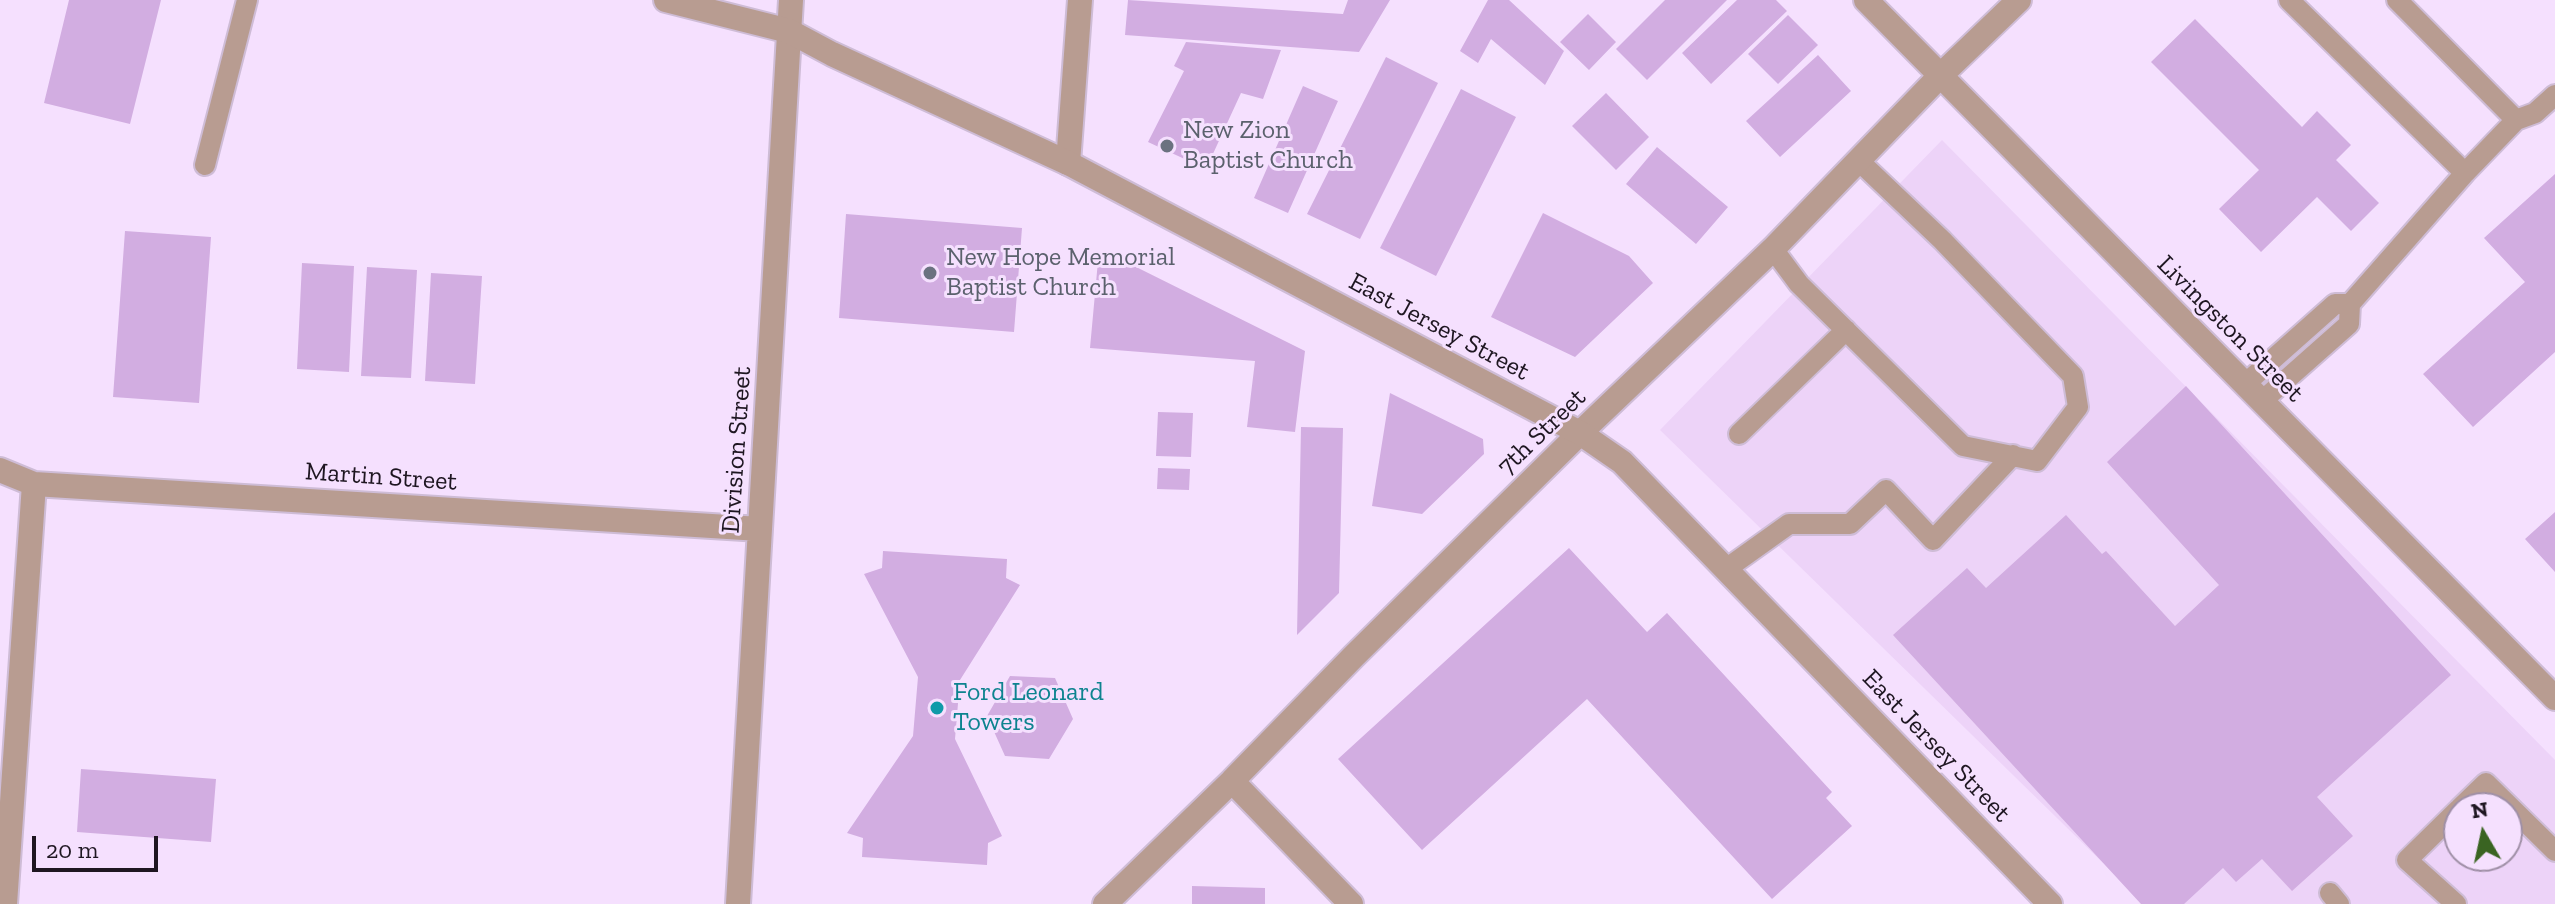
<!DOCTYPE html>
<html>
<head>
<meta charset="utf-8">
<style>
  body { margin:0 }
  #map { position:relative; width:2555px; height:904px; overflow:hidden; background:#f5e0fe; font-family:"Zilla Slab",serif }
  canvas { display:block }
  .north { position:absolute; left:2443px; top:792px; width:80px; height:80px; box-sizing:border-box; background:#f5e0fe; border:2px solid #9f8fa6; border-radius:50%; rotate:351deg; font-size:22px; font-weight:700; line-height:32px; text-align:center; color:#1e1621 }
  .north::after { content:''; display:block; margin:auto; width:28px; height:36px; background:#3a6422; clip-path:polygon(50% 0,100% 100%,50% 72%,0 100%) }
  .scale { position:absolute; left:32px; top:836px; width:126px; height:36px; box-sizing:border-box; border:4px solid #1e1621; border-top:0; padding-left:10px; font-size:24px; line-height:28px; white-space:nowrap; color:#1e1621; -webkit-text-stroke:6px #f5e0fe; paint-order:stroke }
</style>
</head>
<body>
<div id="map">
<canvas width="2555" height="904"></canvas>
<div class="north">N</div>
<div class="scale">20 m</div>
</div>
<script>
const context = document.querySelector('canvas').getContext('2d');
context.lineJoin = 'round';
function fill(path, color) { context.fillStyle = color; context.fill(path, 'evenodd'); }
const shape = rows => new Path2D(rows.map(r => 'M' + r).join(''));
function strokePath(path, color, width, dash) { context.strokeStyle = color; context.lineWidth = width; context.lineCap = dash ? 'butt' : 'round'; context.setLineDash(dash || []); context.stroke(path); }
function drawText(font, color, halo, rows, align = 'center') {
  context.font = font + ' "Zilla Slab",serif'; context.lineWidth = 6; context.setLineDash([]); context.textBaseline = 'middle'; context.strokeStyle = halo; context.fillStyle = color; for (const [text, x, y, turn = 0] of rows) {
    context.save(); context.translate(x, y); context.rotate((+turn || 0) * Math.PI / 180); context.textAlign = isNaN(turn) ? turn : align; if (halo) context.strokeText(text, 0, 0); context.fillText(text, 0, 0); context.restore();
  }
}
fill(shape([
  [1942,140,2555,760,2555,904,2145,904,1660,430],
  [2459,808,2507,808,2507,856,2459,856]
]), '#edd3f8');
fill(shape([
  [69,0,161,0,130,124,44,103],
  [1128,0,1343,14,1348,0,1390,0,1359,52,1125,35],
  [1488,0,1509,0,1564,51,1545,85,1491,39,1478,63,1460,51],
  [1665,0,1727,0,1647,80,1616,49],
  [1737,0,1776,0,1787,11,1711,84,1682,53],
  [1588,14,1616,42,1589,70,1560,42],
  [1788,15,1818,45,1778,84,1748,54],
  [2195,19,2302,127,2317,111,2351,145,2336,160,2379,203,2351,231,2317,197,2261,252,2219,209,2259,170,2151,62],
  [1186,42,1281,50,1263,99,1241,93,1206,169,1148,142,1184,71,1174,66],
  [1818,55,1851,91,1780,157,1746,121],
  [1386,57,1438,83,1360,239,1307,214],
  [1303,86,1338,101,1288,213,1254,198],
  [1461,89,1516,117,1436,276,1380,248],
  [1606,93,1649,137,1616,170,1572,126],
  [1657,147,1728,207,1696,244,1626,184],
  [2555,174,2555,352,2473,427,2423,374,2525,282,2484,238],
  [1543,213,1629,256,1653,283,1575,357,1491,317],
  [846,214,1022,228,1014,332,839,318],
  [125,231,211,237,199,403,113,397],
  [1110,254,1305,351,1295,432,1247,427,1255,361,1090,348,1098,261],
  [302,263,354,266,349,372,297,369],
  [367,267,417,270,411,378,361,376],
  [431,273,482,276,475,384,425,381],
  [2186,386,2451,675,2317,797,2353,836,2292,891,2262,859,2236,882,2223,868,2184,904,2141,904,1893,635,1967,568,1986,588,2066,515,2102,554,2106,551,2175,626,2219,585,2107,462],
  [1390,393,1483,439,1484,454,1422,514,1372,506],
  [1158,412,1193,413,1191,457,1156,456],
  [1301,427,1343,428,1339,593,1297,635],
  [1158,468,1190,469,1189,490,1157,489],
  [2555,512,2555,572,2525,539],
  [1569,548,1647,632,1667,613,1832,792,1826,798,1852,826,1772,899,1587,699,1422,850,1338,759],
  [883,551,1007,559,1006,578,1020,585,960,680,955,739,1002,836,988,843,987,865,862,857,863,838,847,833,913,736,918,677,864,574,882,568],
  [1010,676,1055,678,1073,719,1049,759,1005,756,987,716],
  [81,769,216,779,211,842,77,832],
  [1192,886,1265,888,1265,904,1192,904]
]), '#d2ade1');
const service = shape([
  [2289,0,2465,173],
  [2516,120,2535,113,2555,95],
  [205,165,247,0],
  [1773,249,1799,284,1963,446,2037,461,2078,407,2073,376,1942,240,1859,161],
  [2350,304,2465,173,2516,120,2397,0],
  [2245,384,2335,304,2350,304,2349,324,2262,401],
  [1739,434,1846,330],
  [1726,569,1789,524,1850,524,1886,490,1933,540,2013,455],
  [2460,808,2486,783,2555,851],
  [2330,893,2339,904],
  [2456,904,2407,860,2459,809]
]);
const minor = shape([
  [1866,0,2555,698],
  [1068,163,1080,0],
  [0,470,34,484,760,529],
  [1232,781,1351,904],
  [5,904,34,484],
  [738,904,791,0],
  [1105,904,1232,781,1354,656,1580,433,1773,249,1940,76,2019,0]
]);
const tertiary = shape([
  [666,0,789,31,832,54,1068,163,1580,433,1622,462,2050,904]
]);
strokePath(service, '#cebcd6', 24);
strokePath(minor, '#cebcd6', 28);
strokePath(tertiary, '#cebcd6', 28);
strokePath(service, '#b89c91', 20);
strokePath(minor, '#b89c91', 24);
strokePath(tertiary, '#b89c91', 24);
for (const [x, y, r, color] of [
  [1167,146,8,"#6b7280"],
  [930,273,8,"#6b7280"],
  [937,708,8,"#0f9aa8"]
]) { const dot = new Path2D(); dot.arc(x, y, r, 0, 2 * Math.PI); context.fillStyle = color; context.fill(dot); strokePath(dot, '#f5e0fe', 3); }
drawText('26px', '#5b616d', '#f5e0fe', [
  ["New Zion",1183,131],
  ["Baptist Church",1183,161],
  ["New Hope Memorial",946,258],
  ["Baptist Church",946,288]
], 'left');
drawText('26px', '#1e1621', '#f5e0fe', [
  ["East Jersey Street",1439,327,28],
  ["Livingston Street",2230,329,45],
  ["7th Street",1542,432,-44],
  ["Division Street",737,450,-86],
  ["Martin Street",381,477,4],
  ["East Jersey Street",1936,746,46]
]);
drawText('26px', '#0d838f', '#f5e0fe', [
  ["Ford Leonard",953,693],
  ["Towers",953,723]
], 'left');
</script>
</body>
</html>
